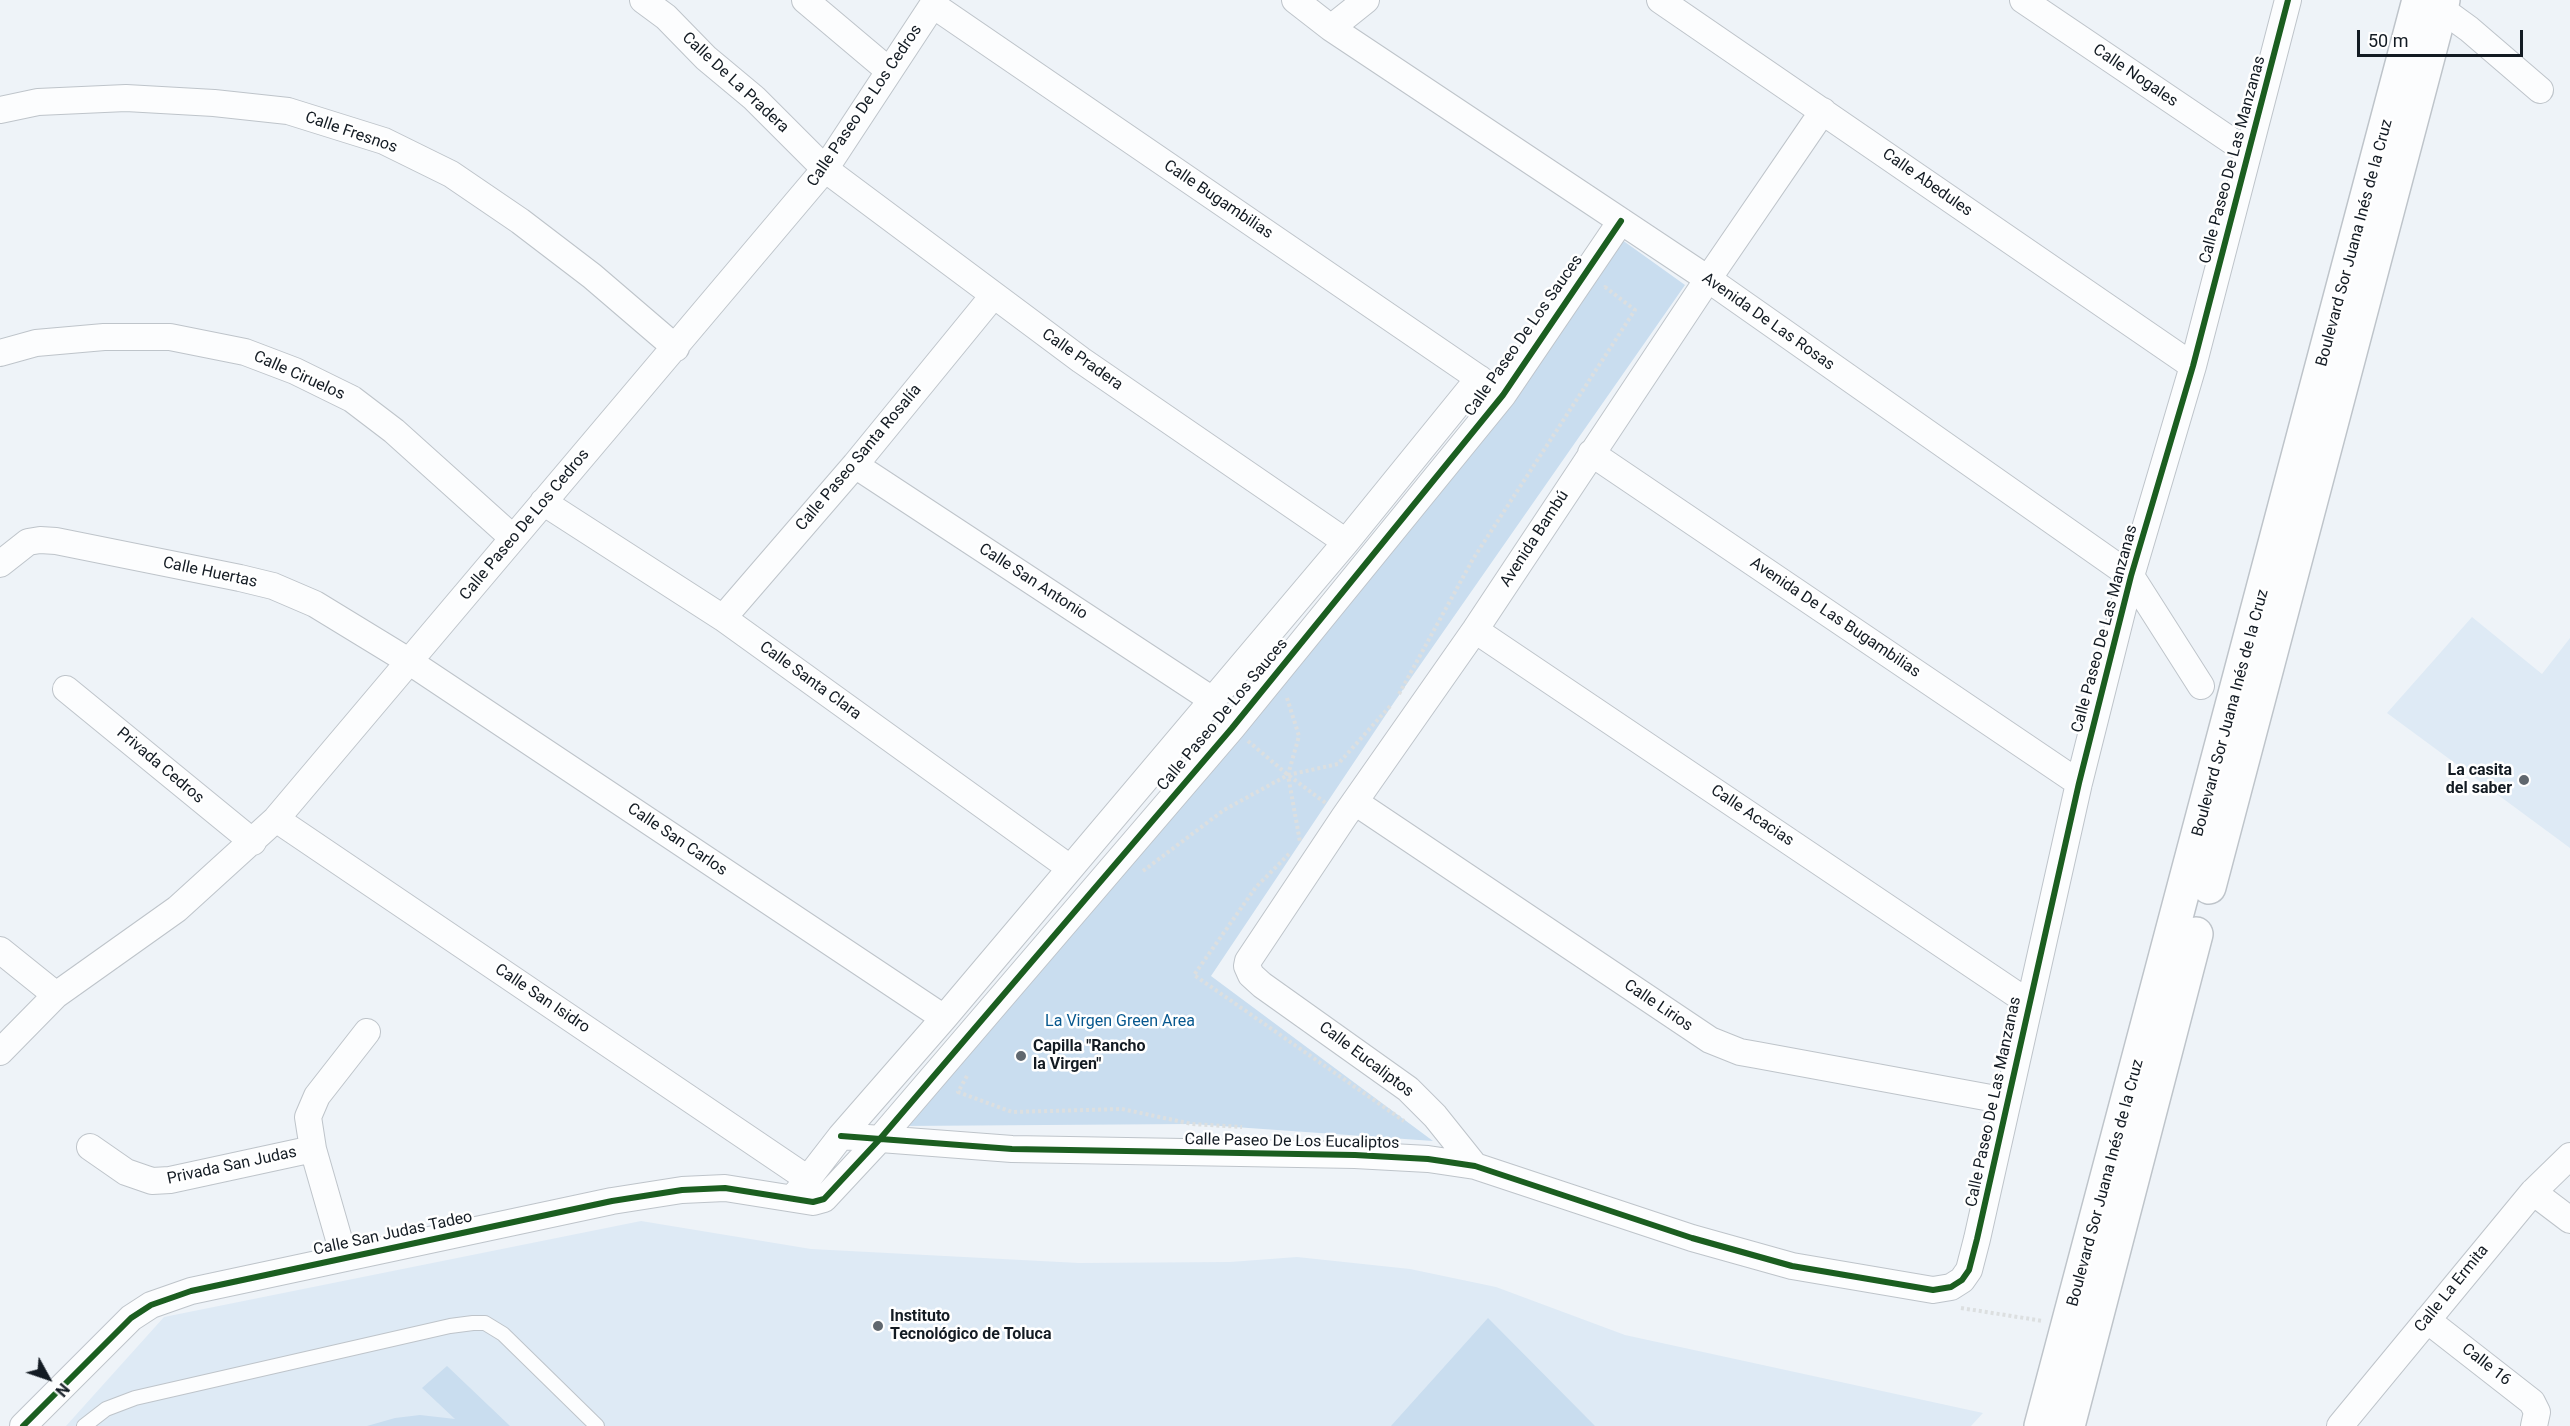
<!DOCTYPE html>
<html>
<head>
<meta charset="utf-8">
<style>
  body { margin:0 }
  #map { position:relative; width:2570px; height:1426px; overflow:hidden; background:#eef3f8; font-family:Roboto,sans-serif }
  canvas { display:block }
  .north { position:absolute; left:18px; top:1348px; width:60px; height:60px; -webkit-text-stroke:4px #fff; paint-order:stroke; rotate:130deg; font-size:16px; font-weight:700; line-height:24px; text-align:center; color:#131b23 }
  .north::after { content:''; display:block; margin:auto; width:21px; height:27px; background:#131b23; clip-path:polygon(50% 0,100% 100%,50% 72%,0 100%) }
  .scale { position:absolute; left:2357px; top:30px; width:166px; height:27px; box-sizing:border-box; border:3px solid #131b23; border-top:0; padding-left:8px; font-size:18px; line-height:21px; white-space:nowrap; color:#131b23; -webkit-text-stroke:4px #fff; paint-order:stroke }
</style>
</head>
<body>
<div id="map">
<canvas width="2570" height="1426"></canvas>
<div class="north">N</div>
<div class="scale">50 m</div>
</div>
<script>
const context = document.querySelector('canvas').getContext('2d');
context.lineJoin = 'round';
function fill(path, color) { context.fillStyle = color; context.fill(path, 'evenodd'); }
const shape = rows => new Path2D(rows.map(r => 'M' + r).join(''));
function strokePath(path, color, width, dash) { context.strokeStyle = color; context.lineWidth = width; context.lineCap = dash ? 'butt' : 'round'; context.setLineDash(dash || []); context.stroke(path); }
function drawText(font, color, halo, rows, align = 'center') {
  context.font = font + ' Roboto,sans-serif'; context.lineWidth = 5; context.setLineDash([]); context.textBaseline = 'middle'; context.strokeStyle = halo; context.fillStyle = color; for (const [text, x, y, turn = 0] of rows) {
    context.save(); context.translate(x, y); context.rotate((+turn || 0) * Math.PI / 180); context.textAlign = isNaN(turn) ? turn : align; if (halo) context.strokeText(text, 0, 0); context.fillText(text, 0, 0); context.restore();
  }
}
fill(shape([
  [2472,617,2542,674,2570,638,2570,848,2387,713],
  [641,1221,811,1249,1079,1263,1230,1262,1297,1257,1410,1269,1496,1287,1625,1335,1983,1413,1971,1426,66,1426,164,1317]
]), '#deeaf5');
fill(shape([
  [1618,237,1685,285,1395,701,1211,976,1433,1141,1192,1124,899,1126],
  [1488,1318,1595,1426,1391,1426],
  [447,1366,510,1426,367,1426,395,1418,420,1415,455,1419,422,1388]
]), '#c9ddef');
const lane = shape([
  [84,1426,106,1409,135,1398,450,1326,473,1323,485,1323,503,1334,597,1426]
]);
const street = shape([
  [643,0,666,17,706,58,754,98,825,169,1081,360,1346,542],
  [805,0,888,70],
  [1295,0,1331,28,1708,279,2131,576,2201,686],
  [1660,0,2193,366],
  [2023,0,2248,152],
  [933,5,1493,388],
  [2440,8,2469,29,2540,90],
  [1331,28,1366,0],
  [0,110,38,102,126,98,214,103,288,111,384,141,451,174,520,221,592,276,676,348],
  [0,353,36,343,104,337,170,337,245,352,295,371,352,399,394,431,513,538],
  [1591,453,2079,783],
  [855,465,1211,699],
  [543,502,723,618,1070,868],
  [0,564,28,542,40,540,56,541,240,578,273,586,315,604,410,662,944,1018],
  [723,618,855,465,993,296],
  [1475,630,2029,1003],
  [66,689,253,842],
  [1355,802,1710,1040,1740,1052,1757,1055,2007,1101],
  [276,819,808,1179],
  [0,950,56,995],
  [0,1052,56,995,177,909,276,819,825,169,936,0],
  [841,1136,1012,1149,1355,1155,1428,1159,1475,1166,1692,1238,1792,1266,1933,1290,1951,1287,1962,1280,1969,1270,1977,1239,2079,783,2131,576,2193,366,2288,0],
  [90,1147,126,1172,152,1181,170,1180,313,1149],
  [1475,1166,1435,1116,1408,1089,1262,985,1251,975,1247,966,1248,961,1344,817,1475,630,1708,279,1823,111],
  [2533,1192,2570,1220],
  [793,1198,841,1136,944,1018,1346,542,1479,378],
  [344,1257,313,1149,308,1117,317,1096,367,1032],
  [2427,1320,2532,1402,2537,1412,2534,1426],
  [23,1426,131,1318,151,1305,191,1291,612,1201,682,1190,725,1188,813,1202,824,1199,879,1140,1232,728,1503,395,1621,221],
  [2340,1426,2533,1192,2570,1156]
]);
const secondary = shape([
  [2209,887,2443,0],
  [2041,1426,2419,0],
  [2068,1426,2196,934]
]);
strokePath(lane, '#bec4ca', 16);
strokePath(street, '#bec4ca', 28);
strokePath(secondary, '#bec4ca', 36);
strokePath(shape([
  [1399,694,1473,559,1635,310,1605,287,1604,289],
  [1287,698,1299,736,1288,775,1300,842],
  [1248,741,1288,775,1327,804],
  [1288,775,1338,764,1391,705],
  [1289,854,1256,887,1194,975,1404,1121],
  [1143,871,1224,810,1288,775],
  [967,1076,958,1092,1012,1112,1122,1109,1192,1124,1242,1127],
  [1961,1308,2043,1321]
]), '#dcdfe0', 4, [3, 3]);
strokePath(lane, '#fcfdfe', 14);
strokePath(street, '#fcfdfe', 26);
strokePath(secondary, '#fcfdfe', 33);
strokePath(shape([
  [841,1136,1012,1149,1355,1155,1428,1159,1475,1166,1692,1238,1792,1266,1933,1290,1951,1287,1962,1280,1969,1270,1977,1239,2079,783,2131,576,2193,366,2288,0],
  [23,1426,131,1318,151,1305,191,1291,612,1201,682,1190,725,1188,813,1202,824,1199,879,1140,1232,728,1503,395,1621,221]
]), '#1b5e20', 6);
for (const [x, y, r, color] of [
  [2524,780,6,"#60676e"],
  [1021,1056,6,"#60676e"],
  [878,1326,6,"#60676e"]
]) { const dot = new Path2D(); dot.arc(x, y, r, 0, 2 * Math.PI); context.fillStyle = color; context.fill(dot); strokePath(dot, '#fff', 2); }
drawText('16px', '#131b23', '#fff', [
  ["Calle Nogales",2135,76,34],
  ["Calle De La Pradera",735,83,43],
  ["Calle Paseo De Los Cedros",865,106,-56],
  ["Calle Fresnos",351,133,19],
  ["Calle Paseo De Las Manzanas",2233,160,-75],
  ["Calle Abedules",1927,183,35],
  ["Calle Bugambilias",1218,200,34],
  ["Boulevard Sor Juana Inés de la Cruz",2355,243,-75],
  ["Avenida De Las Rosas",1768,322,35],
  ["Calle Paseo De Los Sauces",1524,336,-55],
  ["Calle Pradera",1082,360,35],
  ["Calle Ciruelos",299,376,24],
  ["Calle Paseo Santa Rosalía",859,458,-50],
  ["Calle Paseo De Los Cedros",525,525,-50],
  ["Avenida Bambú",1535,539,-57],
  ["Calle Huertas",210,573,12],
  ["Calle San Antonio",1033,582,33],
  ["Avenida De Las Bugambilias",1835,618,34],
  ["Calle Paseo De Las Manzanas",2105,629,-75],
  ["Calle Santa Clara",810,681,36],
  ["Boulevard Sor Juana Inés de la Cruz",2231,713,-75],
  ["Calle Paseo De Los Sauces",1223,715,-50],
  ["Privada Cedros",160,766,40],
  ["Calle Acacias",1752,816,34],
  ["Calle San Carlos",677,840,34],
  ["Calle San Isidro",542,999,34],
  ["Calle Lirios",1658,1006,34],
  ["Calle Eucaliptos",1366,1060,37],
  ["Calle Paseo De Las Manzanas",1994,1102,-78],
  ["Calle Paseo De Los Eucaliptos",1292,1142,1],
  ["Privada San Judas",232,1166,-12],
  ["Boulevard Sor Juana Inés de la Cruz",2106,1183,-75],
  ["Calle San Judas Tadeo",393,1234,-12],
  ["Calle La Ermita",2452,1289,-51],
  ["Calle 16",2486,1365,38]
]);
drawText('bold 16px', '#131b23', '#fff', [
  ["La casita",2512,771,"right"],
  ["del saber",2512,789,"right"],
  ["Capilla \"Rancho",1033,1047],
  ["la Virgen\"",1033,1065],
  ["Instituto",890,1317],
  ["Tecnológico de Toluca",890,1335]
], 'left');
drawText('16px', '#07588f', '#fff', [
  ["La Virgen Green Area",1120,1022]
]);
</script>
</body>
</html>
